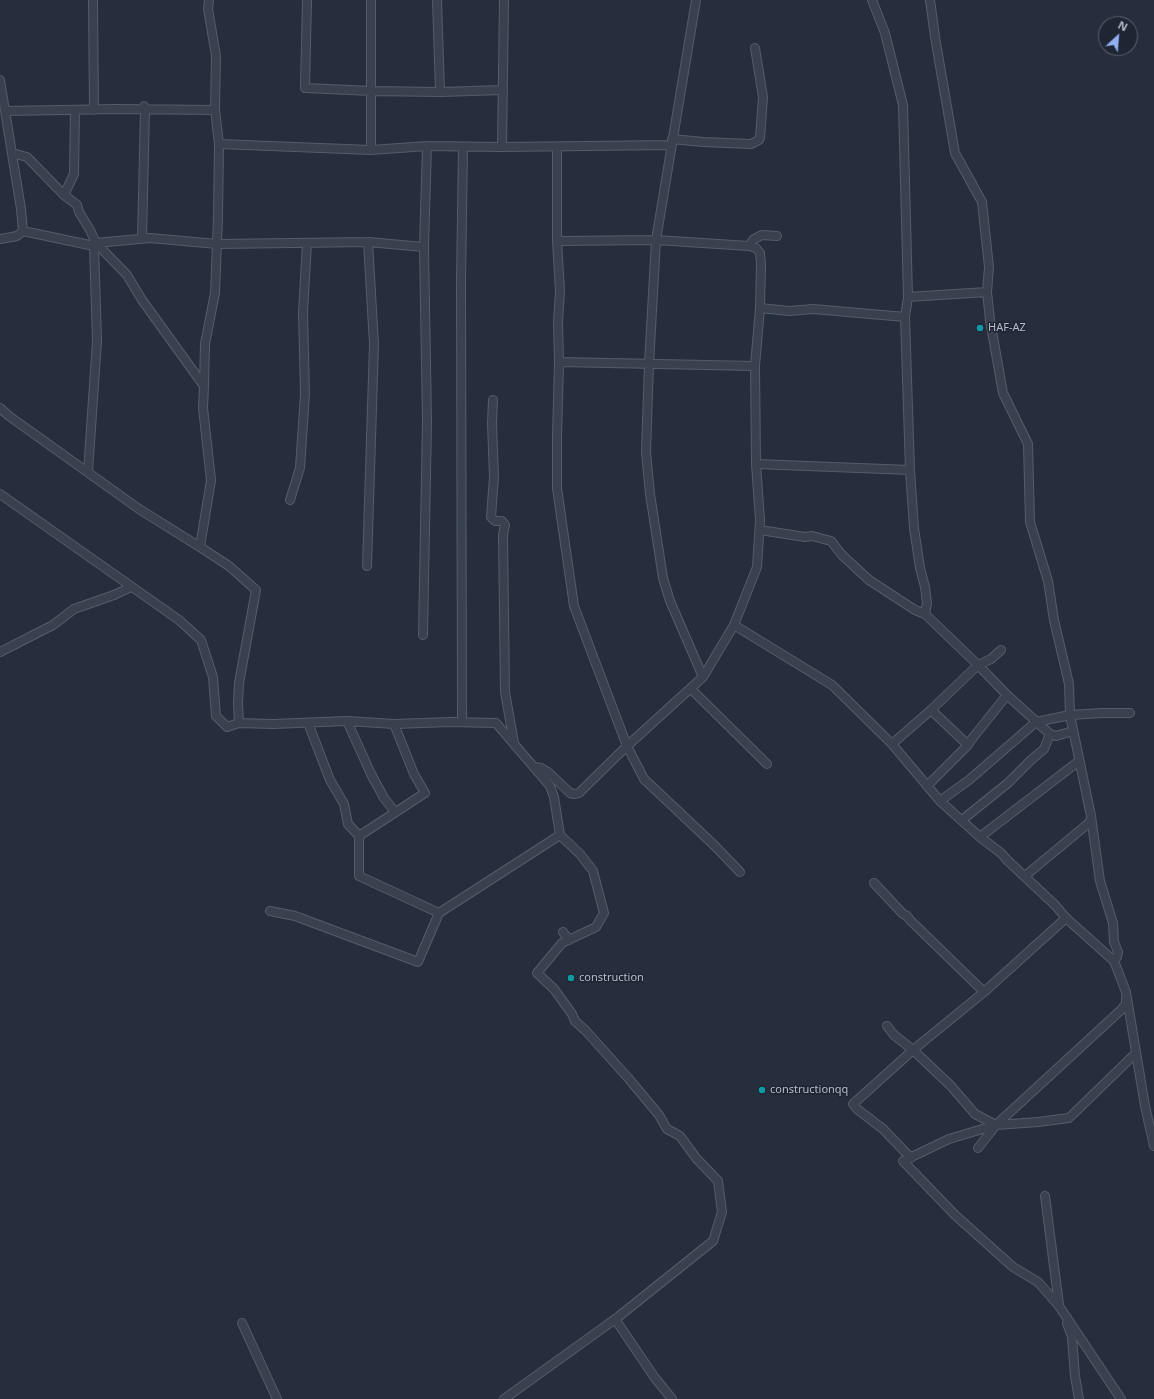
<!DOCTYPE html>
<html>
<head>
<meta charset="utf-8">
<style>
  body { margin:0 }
  #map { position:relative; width:1154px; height:1399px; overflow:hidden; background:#262e3e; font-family:"Noto Sans",sans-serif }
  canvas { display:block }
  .north { position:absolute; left:1098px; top:16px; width:40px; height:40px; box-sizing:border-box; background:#1f2633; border:1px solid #5b626f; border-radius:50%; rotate:26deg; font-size:11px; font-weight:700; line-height:16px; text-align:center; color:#b6bcc9 }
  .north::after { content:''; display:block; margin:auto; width:14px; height:18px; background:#90b0f3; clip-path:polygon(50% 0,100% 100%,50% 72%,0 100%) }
</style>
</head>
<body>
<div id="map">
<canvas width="1154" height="1399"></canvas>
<div class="north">N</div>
</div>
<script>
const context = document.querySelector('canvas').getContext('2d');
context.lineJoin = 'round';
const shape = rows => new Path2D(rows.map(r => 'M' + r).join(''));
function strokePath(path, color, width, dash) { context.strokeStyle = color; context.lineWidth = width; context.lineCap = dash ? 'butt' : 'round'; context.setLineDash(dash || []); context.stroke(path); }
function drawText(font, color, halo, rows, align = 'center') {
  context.font = font + ' "Noto Sans",sans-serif'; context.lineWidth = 3; context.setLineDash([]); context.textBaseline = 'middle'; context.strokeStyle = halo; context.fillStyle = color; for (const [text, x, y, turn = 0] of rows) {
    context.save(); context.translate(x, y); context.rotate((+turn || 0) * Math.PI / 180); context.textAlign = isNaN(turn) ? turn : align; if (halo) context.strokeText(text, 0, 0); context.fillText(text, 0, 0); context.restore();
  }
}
const minor = shape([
  [93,0,94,110],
  [307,0,305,88,372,91,440,92,503,90],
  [371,0,371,150],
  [437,0,440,92],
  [872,0,885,33,903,105,908,297,905,317,910,470,914,528,920,568,925,587,927,603,925,614],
  [930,0,935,37,955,153,982,202,989,267,987,292,990,320,1003,393,1028,444,1030,522,1048,581,1054,620,1069,684,1070,715,1091,816,1100,881,1113,923,1114,942,1118,952,1117,957,1114,961,1126,992,1145,1106,1154,1146],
  [0,80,21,209,23,231,17,236,0,239],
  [5,111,117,109,215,110],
  [672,139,703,142,751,144,759,140,760,138,763,97,755,48],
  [219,144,371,150,427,146,502,147,671,145],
  [502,147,504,0],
  [557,147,557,241],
  [12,153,27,157,64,195,77,205,79,212,90,230,96,243,127,275,142,300,204,386],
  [64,195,74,174,75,110],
  [23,231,94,246],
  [142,239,145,109,144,106],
  [749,246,754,239,762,235,777,236],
  [908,297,987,292],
  [760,308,789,311,813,309,905,317],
  [559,362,755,366],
  [493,400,492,423,494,477,491,517,495,521,502,521,505,525,503,535,505,692,514,743],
  [0,408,9,416,139,509,200,547,229,566,256,590,239,683,238,703,239,723],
  [756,464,910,470],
  [88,472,97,341,94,246,96,243,150,238,217,244,368,242,424,247],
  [0,494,179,620,201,640,213,677,216,716,227,727,239,723,273,724,347,721,394,724,450,722,496,723,550,786,554,797,560,835,580,854,593,871,604,913,596,927,562,943,537,973,554,989,572,1014,575,1021,586,1031,629,1079,659,1115,667,1129,680,1136,696,1158,718,1181,722,1212,713,1241,618,1317,504,1399],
  [290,500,300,468,305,394,303,312,307,243],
  [760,530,805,537,812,536,831,541,842,555,869,580,915,610,925,614,978,665,1007,695,1050,734],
  [200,547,211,480,203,408,204,386,205,344,215,293,218,218,219,144,215,110,216,56,208,9,209,0],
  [367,566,374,344,368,242],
  [734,625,832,685,892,744,940,801,980,837,1002,854,1007,860,1055,905,1066,918,1114,961],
  [423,635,427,421,424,247,427,146],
  [0,652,53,625,74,609,114,595,131,587],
  [703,677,734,625,757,567,760,520,756,464,755,366,760,308,761,264,760,253,756,248,749,246,656,240,557,241,560,291,558,322,559,362,557,437,557,488,574,606,627,746,644,779,715,846,740,872],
  [691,689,767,764],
  [931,710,968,745],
  [347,721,371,774,384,798,395,812],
  [462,722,461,282,463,147],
  [308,723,330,780,344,804,348,824,359,836,425,793,414,774,394,724],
  [892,744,931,710,978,665,991,659,1001,650],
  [534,767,541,768,548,772,570,793,575,794,579,793,627,746,703,677,670,601,663,578,650,494,646,452,649,364,656,240,696,0],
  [927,786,968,745,971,740,1007,695],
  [940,801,969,780,1036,722,1070,715,1102,713,1130,713],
  [962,820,1008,783,1031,760,1044,749,1050,734,1056,736,1073,731],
  [359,836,359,876,439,913],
  [980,837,1079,761],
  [1025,876,1090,822,1091,816],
  [874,883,903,914,907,916,910,920,984,992],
  [270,911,295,916,418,962,439,913,560,835],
  [563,932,569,940],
  [887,1026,894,1035,913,1050,951,1086,975,1114,996,1125],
  [978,1148,996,1125,1121,1010,1126,1004,1126,998],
  [911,1158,883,1129,857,1109,853,1104,913,1050,984,992,1066,918],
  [1045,1196,1059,1305],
  [615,1319,655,1378,672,1399],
  [242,1323,277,1399],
  [1067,1323,1072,1337,1075,1376,1079,1399],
  [1121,1399,1059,1306,1038,1282,1013,1267,955,1215,903,1161,949,1139,996,1125,1038,1122,1069,1118,1136,1053]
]);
strokePath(minor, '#555c69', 10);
strokePath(minor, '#3a414e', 8);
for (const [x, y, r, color] of [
  [980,328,4,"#0f9aa8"],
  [571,978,4,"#0f9aa8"],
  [762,1090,4,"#0f9aa8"]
]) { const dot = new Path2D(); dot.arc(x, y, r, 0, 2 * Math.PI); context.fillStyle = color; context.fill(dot); strokePath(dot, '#1f2633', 1.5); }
drawText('11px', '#b6bcc9', '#1f2633', [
  ["HAF-AZ",988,328],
  ["construction",579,978],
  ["constructionqq",770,1090]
], 'left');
</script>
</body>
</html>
